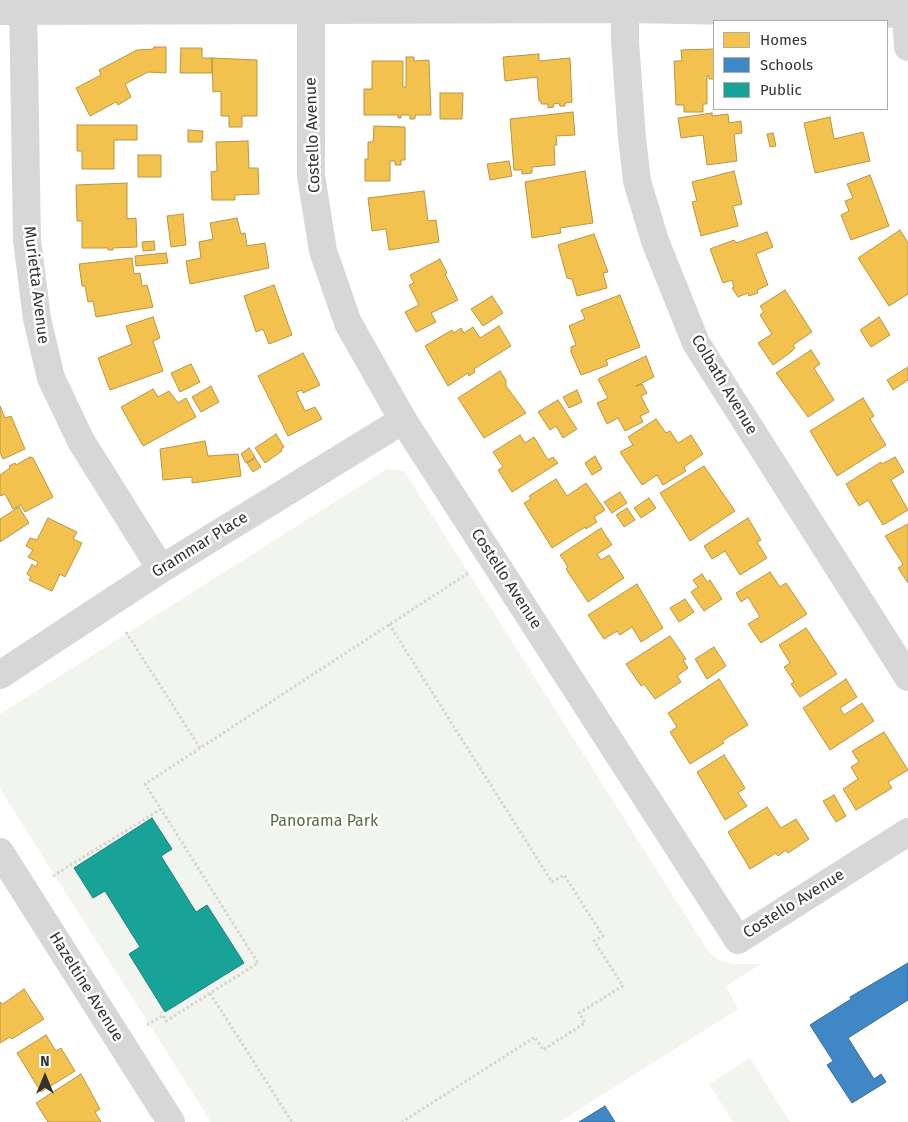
<!DOCTYPE html>
<html>
<head>
<meta charset="utf-8">
<style>
  body { margin:0 }
  #map { position:relative; width:908px; height:1122px; overflow:hidden; background:#fff; font-family:"Fira Sans",sans-serif }
  canvas { display:block }
  .legend { position:absolute; left:713px; top:20px; width:175px; height:90px; box-sizing:border-box; background:#fff; border:1px solid #adadad; margin:0; padding:6px 9px; list-style:none; font-size:15px; color:#333 }
  .legend li { display:flex; align-items:center; gap:10px; height:25px }
  .legend b { width:25px; border:1px solid #adadad }
  .north { position:absolute; left:20px; top:1052px; width:50px; height:50px; -webkit-text-stroke:4px #fff; paint-order:stroke; rotate:0deg; font-size:14px; font-weight:700; line-height:20px; text-align:center; color:#333 }
  .north::after { content:''; display:block; margin:auto; width:18px; height:22px; background:#333; clip-path:polygon(50% 0,100% 100%,50% 72%,0 100%) }
</style>
</head>
<body>
<div id="map">
<canvas width="908" height="1122"></canvas>
<ul class="legend">
<li><b style="height:14px;background:#f2c14e"></b>Homes</li>
<li><b style="height:14px;background:#3f88c5"></b>Schools</li>
<li><b style="height:14px;background:#17a398"></b>Public</li>
</ul>
<div class="north">N</div>
</div>
<script>
const context = document.querySelector('canvas').getContext('2d');
context.lineJoin = 'round';
function fill(path, color) { context.fillStyle = color; context.fill(path, 'evenodd'); }
const shape = rows => new Path2D(rows.map(r => 'M' + r).join(''));
function strokePath(path, color, width, dash) { context.strokeStyle = color; context.lineWidth = width; context.lineCap = dash ? 'butt' : 'round'; context.setLineDash(dash || []); context.stroke(path); }
function drawText(font, color, halo, rows, align = 'center') {
  context.font = font + ' "Fira Sans",sans-serif'; context.lineWidth = 5; context.setLineDash([]); context.textBaseline = 'middle'; context.strokeStyle = halo; context.fillStyle = color; for (const [text, x, y, turn = 0] of rows) {
    context.save(); context.translate(x, y); context.rotate((+turn || 0) * Math.PI / 180); context.textAlign = isNaN(turn) ? turn : align; if (halo) context.strokeText(text, 0, 0); context.fillText(text, 0, 0); context.restore();
  }
}
fill(shape([
  [387,469,404,471,710,954,719,960,732,964,761,964,726,986,738,1009,559,1122,211,1122,0,789,0,714],
  [750,1058,790,1122,733,1122,709,1084]
]), '#f1f5ed');
const homes = shape([
  [154,47,166,47,166,73,148,72,125,84,131,97,118,105,116,102,90,116,76,88,101,75,99,70,137,50,154,49,154,47],
  [181,48,202,48,202,58,212,58,212,73,180,73,181,48],
  [714,49,714,79,709,79,709,76,707,76,707,104,703,104,703,112,684,112,684,105,676,105,674,61,682,61,681,50,714,49],
  [539,54,539,61,570,58,572,102,565,103,565,106,560,106,559,103,553,104,554,107,548,108,548,104,541,104,541,101,539,101,537,77,505,81,503,57,539,54],
  [406,57,414,57,414,61,429,60,431,115,415,115,415,119,410,119,410,115,401,115,401,118,398,118,398,115,364,115,364,89,372,89,372,61,403,61,403,87,406,87,406,57],
  [212,58,257,60,257,116,242,116,242,127,229,127,229,116,221,116,221,91,213,92,212,58],
  [440,93,463,93,462,119,440,119,440,93],
  [573,112,575,135,556,136,557,145,554,145,555,165,532,167,532,173,522,174,522,170,514,170,510,119,573,112],
  [712,113,712,116,728,114,729,123,741,121,742,133,734,134,737,161,707,165,703,135,681,138,678,118,712,113],
  [830,117,834,139,863,132,870,161,815,173,804,123,830,117],
  [77,125,137,125,137,140,114,140,114,169,82,169,82,151,77,151,77,125],
  [374,126,405,127,405,160,401,160,401,165,395,165,395,161,390,161,390,181,365,181,365,159,368,159,368,142,373,142,374,126],
  [188,130,203,131,202,142,188,142,188,130],
  [773,133,776,146,770,147,767,134,773,133],
  [248,141,249,168,258,168,259,194,235,195,235,200,212,200,211,172,217,171,216,142,248,141],
  [138,155,161,155,161,177,138,177,138,155],
  [509,161,512,176,490,180,487,164,509,161],
  [585,171,593,223,560,228,561,233,532,238,525,182,585,171],
  [734,171,742,204,733,206,738,226,701,236,692,202,697,201,692,182,734,171],
  [870,175,889,226,851,240,841,215,849,211,845,201,853,198,847,184,870,175],
  [127,183,127,219,136,218,137,247,113,248,113,250,108,250,108,248,82,248,82,221,77,221,76,185,127,183],
  [424,191,428,221,436,220,439,242,389,250,386,229,372,231,368,198,424,191],
  [183,214,186,245,171,247,167,216,183,214],
  [237,218,241,234,245,233,247,246,265,243,269,268,190,284,186,261,201,258,199,242,213,239,210,223,237,218],
  [900,230,908,243,908,294,889,306,858,258,900,230],
  [767,232,773,247,756,254,768,285,757,290,758,293,749,296,748,293,738,297,732,288,734,287,732,280,723,283,710,249,734,240,736,243,767,232],
  [594,234,608,272,603,273,607,288,577,296,572,279,567,278,558,245,594,234],
  [154,241,155,250,143,251,142,242,154,241],
  [166,253,168,263,136,266,135,256,166,253],
  [132,258,134,274,140,273,142,286,147,285,153,307,96,317,93,301,88,302,85,286,82,286,79,264,132,258],
  [440,259,447,273,445,274,458,300,431,313,436,322,416,332,405,312,419,305,409,285,414,283,410,275,440,259],
  [274,285,292,335,269,344,263,329,256,332,244,296,274,285],
  [785,290,812,332,793,345,795,348,791,352,773,365,758,343,772,334,760,315,764,312,760,306,785,290],
  [620,295,640,347,606,360,608,365,581,375,571,352,571,347,576,345,569,326,585,319,581,310,620,295],
  [492,296,503,313,483,326,471,309,492,296],
  [153,317,160,338,153,341,163,371,110,390,98,358,132,344,126,326,153,317],
  [879,317,890,335,871,347,860,330,879,317],
  [499,326,511,346,474,369,475,372,469,376,468,373,448,386,425,346,452,330,454,333,461,328,464,333,473,327,480,338,499,326],
  [811,350,820,364,814,368,834,400,808,417,776,373,811,350],
  [303,353,320,385,303,393,302,390,296,392,305,411,315,407,322,419,288,436,258,376,303,353],
  [646,356,654,377,636,386,642,384,647,393,641,396,649,412,640,416,643,422,625,431,618,418,607,424,597,403,608,398,598,379,646,356],
  [191,364,200,382,180,392,171,373,191,364],
  [908,367,908,380,893,390,887,380,908,367],
  [500,371,506,380,506,386,526,413,484,438,458,398,500,371],
  [211,386,219,402,201,412,192,397,211,386],
  [153,389,158,397,169,391,178,403,186,398,196,417,143,446,121,407,153,389],
  [577,390,582,402,569,408,563,397,577,390],
  [863,398,874,416,870,419,886,445,837,476,810,431,863,398],
  [558,400,577,429,563,438,556,426,550,430,538,412,558,400],
  [0,406,5,418,11,416,25,449,3,459,0,452,0,406],
  [656,419,666,433,670,431,678,443,691,435,703,454,684,467,686,471,663,485,657,475,642,485,620,452,633,445,628,437,656,419],
  [276,434,284,447,281,449,282,451,265,463,255,448,276,434],
  [520,435,525,443,534,437,548,460,553,457,558,463,512,492,498,470,503,467,493,452,520,435],
  [205,441,208,456,238,454,241,476,192,483,192,477,163,480,160,449,205,441],
  [249,448,255,457,246,463,241,454,249,448],
  [595,456,602,469,592,475,585,463,595,456],
  [30,457,33,458,53,497,25,512,21,505,13,509,5,494,0,496,0,475,10,468,9,466,15,463,16,465,30,457],
  [895,457,904,472,891,480,908,510,883,525,868,500,859,506,846,484,881,462,882,464,895,457],
  [255,458,261,467,253,472,247,463,255,458],
  [704,466,735,511,690,541,660,493,704,466],
  [556,479,567,496,586,483,605,510,594,517,597,522,586,529,585,527,552,548,524,503,531,499,529,496,556,479],
  [620,492,627,503,612,513,604,502,620,492],
  [649,498,656,508,641,518,634,508,649,498],
  [19,507,29,523,0,542,0,519,19,507],
  [627,508,635,520,624,527,616,515,627,508],
  [48,518,77,532,73,539,82,543,65,577,60,574,52,591,29,580,31,577,27,574,32,564,36,567,38,562,28,557,33,550,26,546,30,538,37,540,48,518],
  [748,518,761,540,757,542,767,558,740,575,725,551,712,559,704,546,748,518],
  [908,524,908,583,898,568,903,565,901,561,885,536,908,524],
  [601,528,612,545,597,554,601,560,609,555,624,578,588,602,566,569,568,567,560,555,601,528],
  [770,572,780,587,786,583,807,614,761,643,748,624,760,617,748,597,741,602,736,593,770,572],
  [702,574,707,582,710,580,722,599,704,611,691,592,698,587,693,580,702,574],
  [637,584,663,628,641,642,632,627,620,635,617,631,604,639,588,615,637,584],
  [685,599,694,612,679,622,670,608,685,599],
  [806,628,837,674,800,697,791,684,794,682,784,667,790,663,779,645,806,628],
  [670,636,686,659,683,660,688,668,677,676,681,682,655,699,644,684,641,686,626,664,670,636],
  [714,647,726,666,707,679,695,659,714,647],
  [719,679,748,725,722,741,724,743,690,764,670,732,677,727,668,713,719,679],
  [846,679,857,697,840,708,844,715,862,703,874,721,830,750,803,708,846,679],
  [884,732,908,770,888,782,892,788,856,810,843,789,858,779,851,767,859,762,852,751,884,732],
  [724,755,745,788,738,793,747,806,725,820,697,772,724,755],
  [834,795,846,816,836,822,823,801,834,795],
  [767,807,781,828,796,819,809,839,788,853,786,850,778,856,776,853,750,869,728,832,767,807],
  [24,989,44,1019,12,1039,10,1037,0,1043,0,1002,3,1004,24,989],
  [46,1035,56,1051,61,1048,75,1071,41,1092,17,1053,46,1035],
  [81,1074,100,1109,95,1112,101,1122,48,1122,36,1103,81,1074]
]);
fill(homes, '#f2c14e');
strokePath(homes, '#b99646', 1);
const schools = shape([
  [908,963,908,1000,848,1038,874,1079,881,1074,886,1082,852,1103,827,1065,833,1061,810,1025,851,999,850,997,908,963],
  [605,1106,615,1122,579,1122,605,1106]
]);
fill(schools, '#3f88c5');
strokePath(schools, '#3b6e99', 1);
const public = shape([
  [152,818,172,849,161,856,196,912,207,905,244,963,165,1012,129,954,140,947,105,891,93,898,74,868,152,818]
]);
fill(public, '#17a398');
strokePath(public, '#1f817a', 1);
strokePath(shape([
  [389,624,552,882,564,875,603,936,594,941,623,986,579,1013,585,1023,543,1050,535,1037,402,1122],
  [126,632,200,748],
  [53,876,161,809,145,784,470,572],
  [210,993,292,1122],
  [147,1025,163,1015,166,1021,258,963,161,809]
]), '#d6d6d6', 3, [2.5, 2.5]);
strokePath(shape([
  [23,0,27,240,37,319,51,378,81,441,161,569],
  [311,0,311,176,323,251,348,323,403,420,738,940,908,832],
  [625,0,625,41,632,138,637,181,655,241,696,343,908,677],
  [905,0,908,47],
  [0,11,625,9,908,14],
  [0,675,161,569,403,420],
  [0,852,171,1122]
]), '#d7d7d7', 28);
drawText('16px', '#333', '#fff', [
  ["Costello Avenue",313,135,-92],
  ["Murietta Avenue",36,285,83],
  ["Colbath Avenue",724,385,59],
  ["Grammar Place",200,545,-32],
  ["Costello Avenue",506,579,57],
  ["Costello Avenue",794,904,-32],
  ["Hazeltine Avenue",86,987,58]
]);
drawText('16px', '#56703f', '#fff', [
  ["Panorama Park",324,822]
]);
</script>
</body>
</html>
